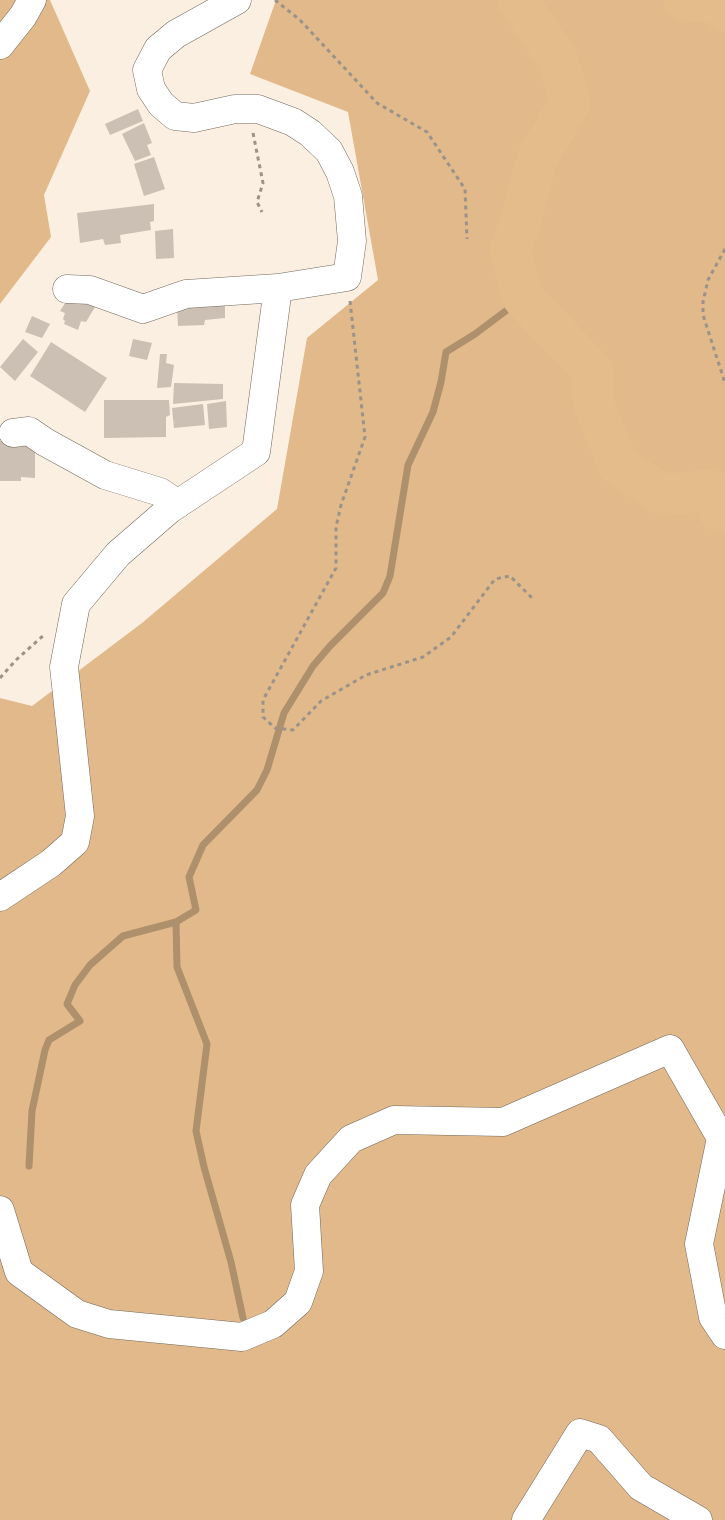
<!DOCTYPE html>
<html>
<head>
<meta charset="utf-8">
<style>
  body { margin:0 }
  canvas { display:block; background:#faefe1 }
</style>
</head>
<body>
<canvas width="725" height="1520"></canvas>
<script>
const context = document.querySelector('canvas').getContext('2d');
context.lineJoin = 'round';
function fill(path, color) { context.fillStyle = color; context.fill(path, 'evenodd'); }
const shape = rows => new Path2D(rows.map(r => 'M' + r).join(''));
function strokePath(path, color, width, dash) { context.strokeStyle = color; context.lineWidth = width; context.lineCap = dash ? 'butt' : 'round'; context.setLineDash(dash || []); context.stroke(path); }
fill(shape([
  [0,0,50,0,90,91,44,195,51,237,0,304],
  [276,0,725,0,725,1520,0,1520,0,698,32,706,142,623,277,509,307,338,378,280,348,112,250,74]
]), '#e1b98a');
strokePath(shape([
  [176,922,177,967,207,1044,196,1131,204,1167,231,1262,243,1318],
  [29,1166,32,1111,45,1050,49,1040,80,1021,67,1004,75,985,90,965,123,936,176,922,196,910,189,877,203,845,257,790,267,770,284,713,313,666,330,646,383,593,390,576,408,465,433,412,441,382,446,352,475,334,523,298]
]), '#ae906d', 7);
strokePath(shape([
  [518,0,558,60,570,103,537,159,521,221,510,251,523,298,593,371,593,403,619,466,663,495,711,490,719,511,725,511],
  [684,0,691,2,723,1,725,12]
]), '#e4bc8c', 41);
fill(shape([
  [138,109,143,121,110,135,105,124],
  [144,123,152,143,147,145,151,155,135,161,122,134],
  [154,157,165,189,144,196,134,164],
  [154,204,154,221,150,222,151,230,120,235,121,243,105,245,103,239,80,243,77,213],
  [173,229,174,258,156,259,155,231],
  [71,294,95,307,86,322,81,321,78,330,64,324,65,321,63,319,65,313,60,311],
  [218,302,218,306,225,305,225,318,205,320,204,325,178,326,177,305],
  [32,316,50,324,42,338,25,332],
  [23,339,38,352,15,381,0,367],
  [133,339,152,343,147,360,129,356],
  [51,342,107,378,85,412,30,376],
  [160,354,167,354,166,363,174,365,171,387,157,388],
  [174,383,223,384,223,399,173,404],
  [104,400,169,400,170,415,166,417,166,437,104,438],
  [226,401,227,427,209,429,207,404],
  [203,404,205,425,174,428,172,408],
  [0,441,19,441,35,445,35,478,21,477,21,481,0,481]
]), '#cbc0b3');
const minor = shape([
  [0,45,23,16,32,0],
  [67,289,90,290,143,309,186,294,278,288],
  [13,433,29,431,45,442,105,475,160,492,178,504],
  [0,897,51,863,75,842,80,816,64,667,76,604,118,554,170,509,256,452,278,288,347,277,352,241,348,196,340,172,329,151,310,133,293,122,258,109,235,109,194,118,175,116,161,104,151,89,147,70,158,49,176,34,237,0],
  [0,1210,19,1272,77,1314,109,1324,242,1337,273,1324,298,1302,309,1271,305,1205,318,1175,351,1139,394,1120,503,1122,670,1049,721,1138,699,1244,713,1317,725,1335],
  [526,1520,580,1433,599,1439,641,1487,698,1520]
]);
strokePath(minor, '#72685c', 29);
strokePath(shape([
  [275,0,300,20,377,103,427,132,465,189,467,239],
  [253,133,263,183,257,202,262,212],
  [725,249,708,280,703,302,703,315,725,383],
  [350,301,365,437,341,505,336,527,336,568,263,700,263,717,275,728,293,730,321,701,366,675,423,657,451,637,495,579,510,576,533,599],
  [0,678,16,660,44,635]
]), '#9b9389', 3, [4, 4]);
strokePath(minor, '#fff', 28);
</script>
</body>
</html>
